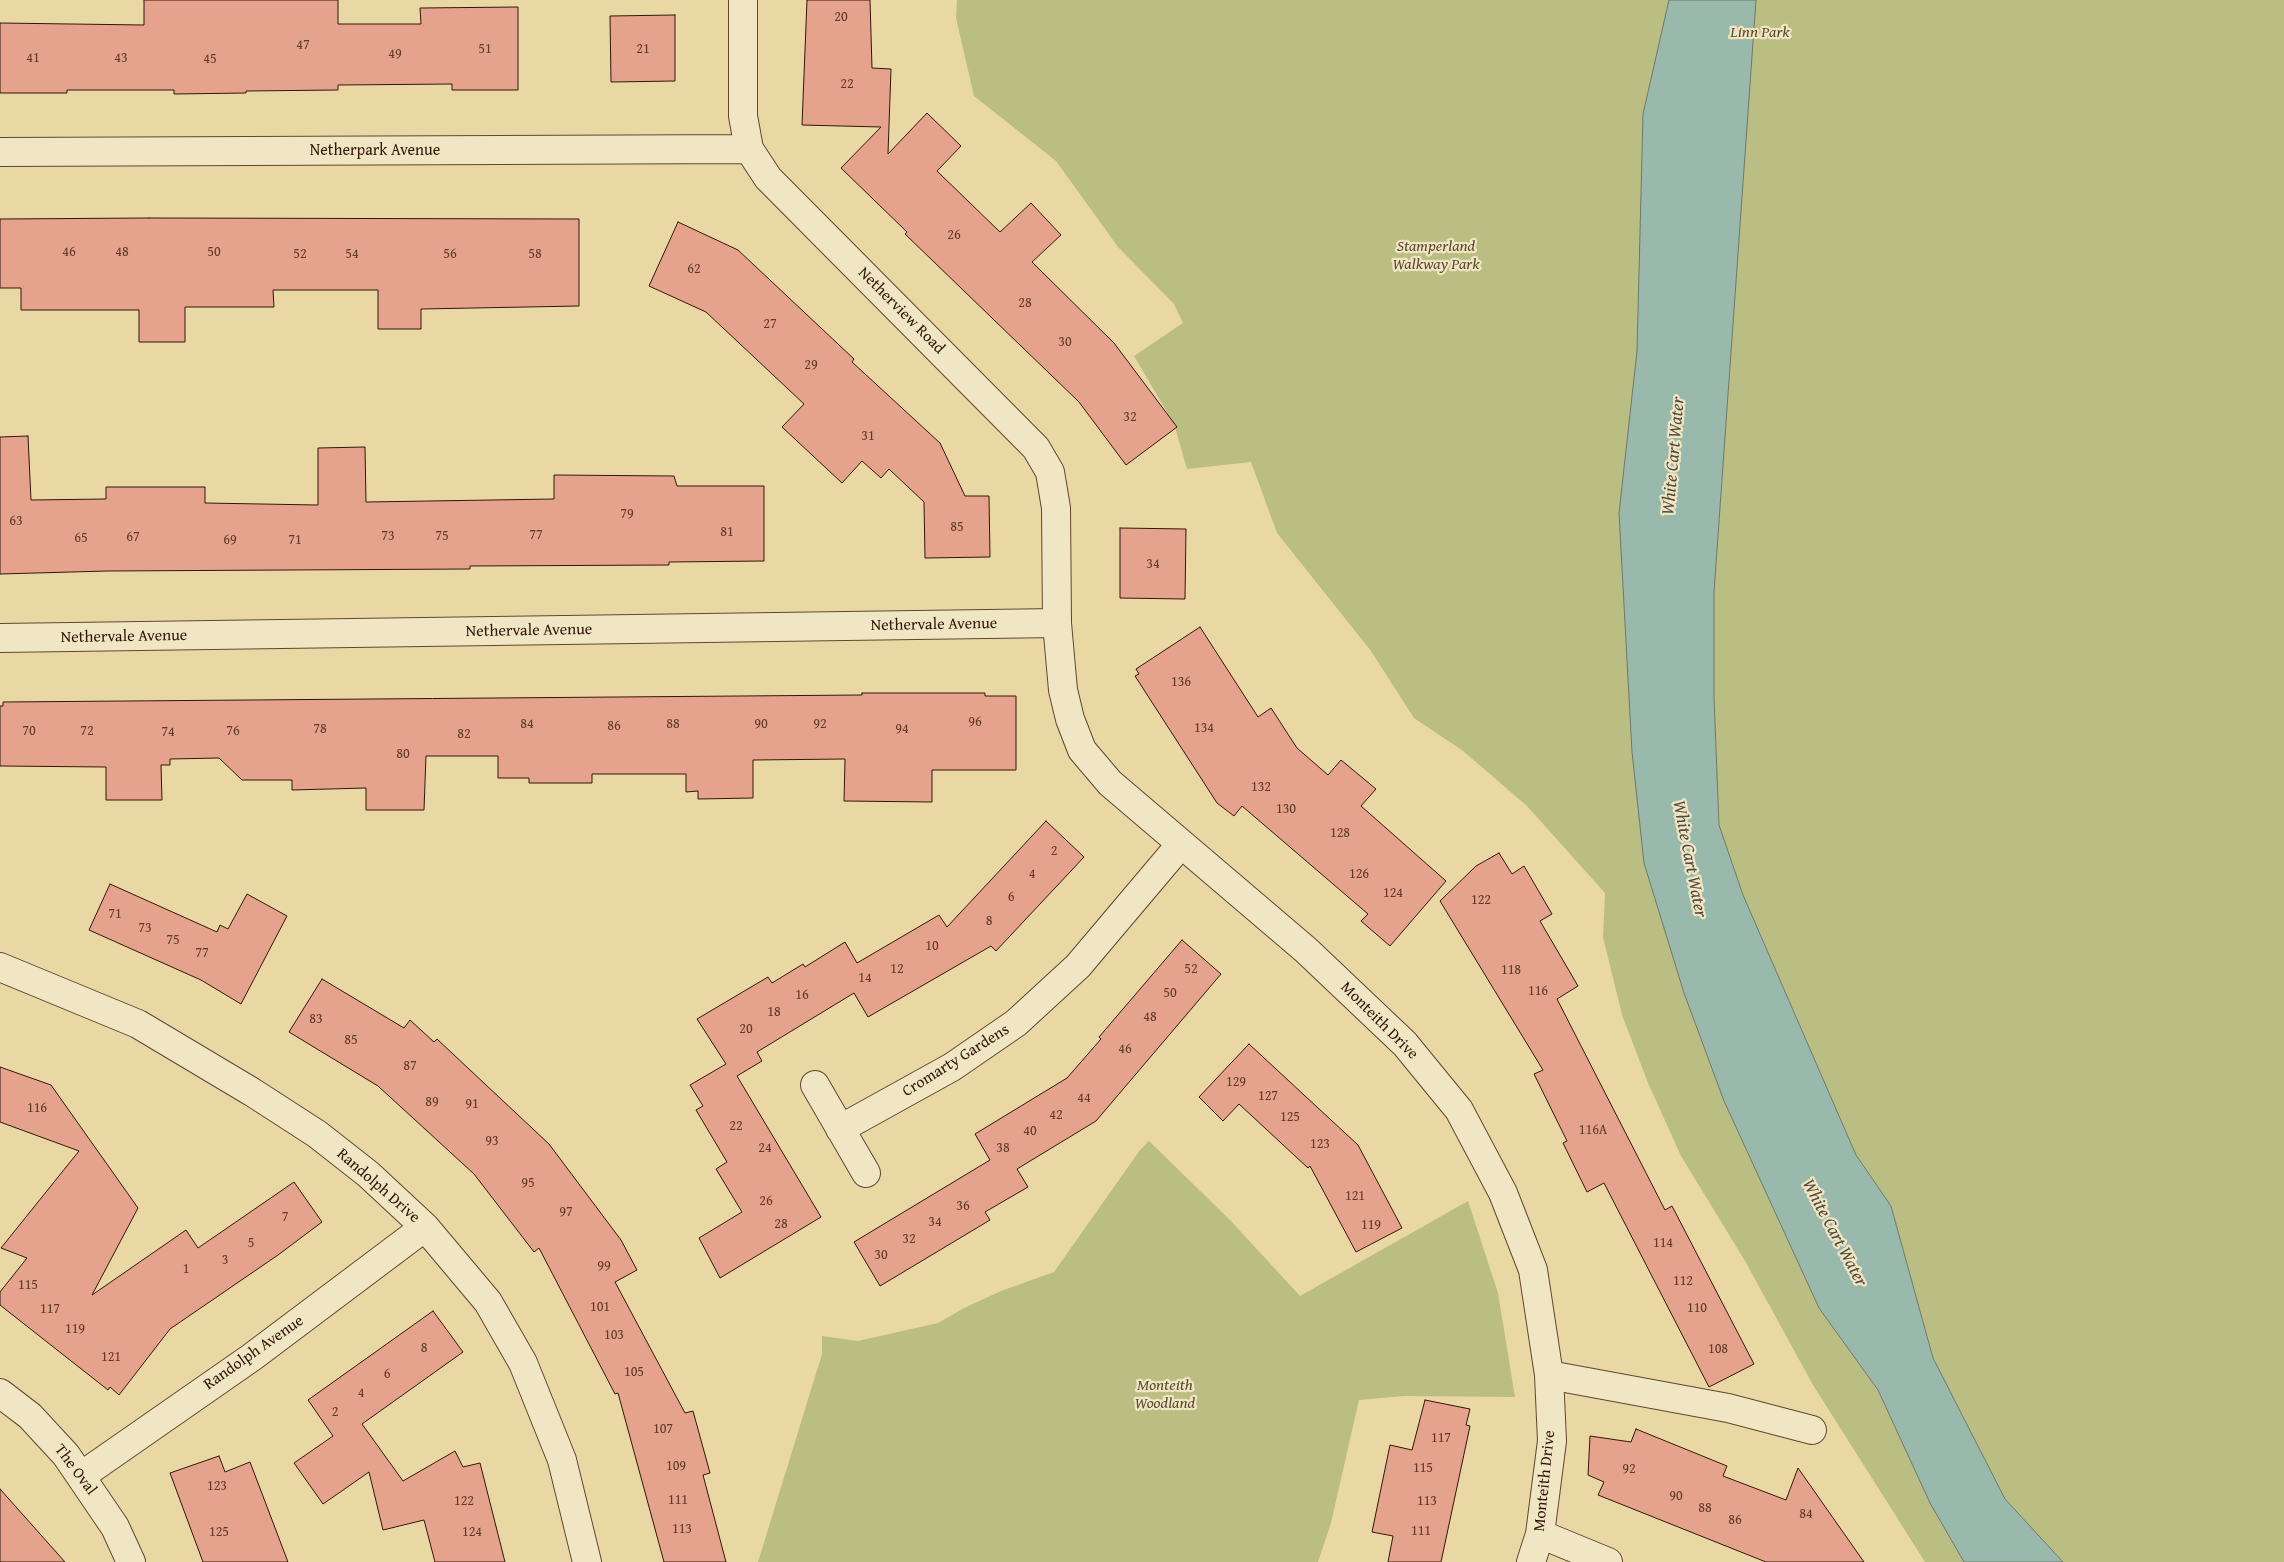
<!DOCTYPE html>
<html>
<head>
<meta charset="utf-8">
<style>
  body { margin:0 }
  canvas { display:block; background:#e9d8a4 }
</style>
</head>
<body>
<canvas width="2284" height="1562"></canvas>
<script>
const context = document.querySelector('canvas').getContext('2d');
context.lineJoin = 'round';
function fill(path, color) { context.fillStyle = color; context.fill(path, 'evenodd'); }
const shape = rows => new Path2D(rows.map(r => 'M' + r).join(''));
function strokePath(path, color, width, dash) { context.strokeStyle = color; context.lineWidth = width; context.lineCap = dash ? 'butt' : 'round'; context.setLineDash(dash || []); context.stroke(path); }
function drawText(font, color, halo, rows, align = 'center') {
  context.font = font + ' "Gentium Book Plus",serif'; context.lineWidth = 4.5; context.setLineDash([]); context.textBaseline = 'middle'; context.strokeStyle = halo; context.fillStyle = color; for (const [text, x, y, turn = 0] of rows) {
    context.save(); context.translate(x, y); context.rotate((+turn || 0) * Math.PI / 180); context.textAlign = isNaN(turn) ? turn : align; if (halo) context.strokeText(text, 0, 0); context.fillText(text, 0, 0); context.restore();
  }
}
fill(shape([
  [957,0,2284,0,2284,1562,2063,1562,2005,1499,1933,1358,1891,1206,1856,1155,1743,895,1719,825,1714,697,1714,592,1751,67,1684,993,1724,1101,1819,1308,1878,1390,1930,1503,1964,1562,1925,1562,1813,1385,1745,1261,1681,1156,1648,1083,1622,1015,1603,937,1605,893,1527,806,1463,751,1414,718,1371,651,1277,533,1251,462,1187,469,1174,424,1134,356,1183,323,1174,304,1118,247,1056,161,974,96,956,18],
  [1149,1141,1230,1220,1300,1296,1468,1201,1498,1293,1515,1397,1404,1396,1359,1400,1331,1523,1318,1562,758,1562,822,1354,822,1336,858,1341,938,1323,964,1308,1001,1291,1054,1272,1140,1150]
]), '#bbbe82');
const water = shape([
  [1669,0,1756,0,1714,592,1714,697,1719,825,1743,895,1856,1155,1891,1206,1933,1358,2005,1499,2063,1562,1964,1562,1930,1503,1878,1390,1819,1308,1724,1101,1684,993,1644,863,1632,752,1619,513,1637,351,1643,114,1669,0]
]);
fill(water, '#98b9ab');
strokePath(water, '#6f786a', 1);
const building = shape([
  [144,0,338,0,338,24,421,24,420,8,518,7,518,90,452,90,452,84,338,85,338,90,246,91,246,93,174,94,174,90,67,90,67,93,0,93,0,23,144,25,144,0],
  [807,0,870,0,872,68,891,69,888,154,927,113,961,146,937,171,1000,232,1031,203,1061,235,1032,262,1114,343,1177,427,1126,465,1079,402,905,234,907,232,841,168,881,127,802,125,807,0],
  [675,15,675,81,611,82,610,16,675,15],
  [149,218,579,219,579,306,421,309,421,329,378,329,378,290,273,290,274,307,185,307,185,342,139,342,139,310,21,310,21,288,0,288,0,219,149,218],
  [678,222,738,250,854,359,852,362,940,443,965,496,989,496,990,557,925,558,924,502,889,469,881,478,862,461,842,483,782,427,804,404,706,312,649,286,678,222],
  [28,436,31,500,106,499,106,487,205,487,205,503,318,505,318,448,365,447,366,502,554,499,554,475,674,476,677,486,764,486,764,561,669,562,669,565,470,566,470,569,107,571,0,574,0,437,28,436],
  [1120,528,1186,529,1185,599,1120,598,1120,528],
  [1200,627,1258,717,1271,708,1297,748,1328,775,1341,760,1376,789,1361,806,1446,881,1390,946,1361,921,1368,914,1242,806,1234,816,1217,803,1135,676,1139,674,1136,669,1200,627],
  [862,693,985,693,985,696,1016,696,1016,770,932,770,932,802,844,801,845,759,753,760,753,798,698,799,698,791,686,792,686,774,592,774,592,783,529,783,529,778,498,778,498,756,426,756,424,810,366,810,366,788,292,790,292,780,242,780,219,758,170,759,170,765,161,765,162,800,106,800,106,767,0,766,0,706,3,706,3,702,862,695,862,693],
  [1046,821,1084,857,996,951,991,946,868,1017,854,993,757,1052,762,1061,737,1076,821,1217,720,1278,699,1238,742,1212,716,1169,727,1162,696,1110,703,1106,690,1085,726,1064,697,1019,768,977,772,983,803,964,805,967,845,942,857,963,939,915,947,927,1046,821],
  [1499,853,1512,874,1524,866,1552,914,1540,921,1578,986,1557,999,1665,1210,1672,1206,1754,1364,1709,1387,1604,1183,1587,1192,1563,1143,1567,1141,1534,1074,1543,1070,1440,901,1476,866,1499,853],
  [110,884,217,932,220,925,228,929,247,894,287,916,241,1004,201,980,89,930,110,884],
  [1182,940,1221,974,1096,1121,1017,1169,1028,1187,985,1212,990,1220,880,1286,854,1242,990,1160,975,1134,1067,1078,1101,1039,1099,1037,1182,940],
  [322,979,404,1028,410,1020,434,1042,437,1039,549,1144,621,1240,637,1270,615,1282,685,1413,693,1411,710,1473,703,1475,726,1562,664,1562,618,1393,615,1394,539,1248,534,1252,474,1174,378,1086,289,1032,322,979],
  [1249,1044,1358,1145,1402,1228,1356,1252,1310,1166,1308,1168,1239,1104,1223,1121,1199,1097,1249,1044],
  [0,1067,51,1085,138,1208,92,1295,186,1230,198,1248,294,1182,322,1222,278,1255,170,1329,119,1395,110,1387,108,1390,0,1305,0,1292,27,1258,1,1248,79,1151,0,1122,0,1067],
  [433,1311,463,1352,362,1424,403,1481,455,1451,463,1467,480,1463,505,1562,435,1562,424,1520,383,1530,369,1472,323,1504,294,1463,333,1436,308,1400,433,1311],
  [1425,1400,1470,1409,1466,1425,1470,1426,1441,1562,1388,1562,1393,1536,1372,1532,1390,1445,1412,1450,1425,1400],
  [1636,1429,1727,1466,1723,1476,1786,1500,1798,1468,1864,1562,1766,1562,1598,1495,1604,1482,1588,1475,1590,1436,1631,1442,1636,1429],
  [219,1456,225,1472,250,1462,288,1562,203,1562,170,1473,219,1456],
  [0,1489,65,1562,0,1562,0,1489]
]);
fill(building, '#e5a28c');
strokePath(building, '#321709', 1);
const minor = shape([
  [743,0,743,116,749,149,768,178,1036,448,1050,472,1056,508,1057,623,1063,690,1070,719,1082,750,1110,783,1306,950,1405,1044,1459,1110,1503,1193,1533,1270,1549,1375,1552,1441,1540,1534,1531,1562],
  [0,152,749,149],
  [0,638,1057,623],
  [0,967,138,1024,252,1092,317,1134,368,1174,425,1227,488,1302,523,1363,562,1460,587,1562],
  [815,1085,866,1173],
  [840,1129,952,1067,1016,1023,1078,966,1181,844],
  [1549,1375,1728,1408,1812,1430],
  [0,1393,30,1416,66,1455,115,1527,131,1562],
  [81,1476,252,1357,425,1227],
  [1540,1534,1608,1562]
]);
strokePath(minor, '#604730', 30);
strokePath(minor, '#f1e6c4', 28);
drawText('14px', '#5f3a2a', null, [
  ["20",841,17],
  ["47",303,45],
  ["51",485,49],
  ["21",643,49],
  ["49",395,54],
  ["41",33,58],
  ["43",121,58],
  ["45",210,59],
  ["22",847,84],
  ["26",954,235],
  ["46",69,252],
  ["48",122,252],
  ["50",214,252],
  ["52",300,254],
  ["54",352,254],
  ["56",450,254],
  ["58",535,254],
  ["62",694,269],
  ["28",1025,303],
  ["27",770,324],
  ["30",1065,342],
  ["29",811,365],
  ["32",1130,417],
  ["31",868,436],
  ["79",627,514],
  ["63",16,521],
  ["85",957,527],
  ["81",727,532],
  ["77",536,535],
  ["73",388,536],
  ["75",442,536],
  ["67",133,537],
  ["65",81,538],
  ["69",230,540],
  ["71",295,540],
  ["34",1153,564],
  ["136",1181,682],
  ["96",975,722],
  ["84",527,724],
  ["88",673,724],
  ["90",761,724],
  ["92",820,724],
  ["86",614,726],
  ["134",1204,728],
  ["78",320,729],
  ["94",902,729],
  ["70",29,731],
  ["72",87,731],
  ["76",233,731],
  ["74",168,732],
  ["82",464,734],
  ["80",403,754],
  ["132",1261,787],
  ["130",1286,809],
  ["128",1340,833],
  ["2",1054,851],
  ["4",1032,874],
  ["126",1359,874],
  ["124",1393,893],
  ["6",1011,897],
  ["122",1481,900],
  ["71",115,914],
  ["8",989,921],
  ["73",145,928],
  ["75",173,940],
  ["10",932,946],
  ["77",202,953],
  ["12",897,969],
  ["52",1191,969],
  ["118",1511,970],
  ["14",865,978],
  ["116",1538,991],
  ["50",1170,993],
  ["16",802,995],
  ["18",774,1012],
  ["48",1150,1017],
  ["83",316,1019],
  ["20",746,1029],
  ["85",351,1040],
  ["46",1125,1049],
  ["87",410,1066],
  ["129",1236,1082],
  ["127",1268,1096],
  ["44",1084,1098],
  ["89",432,1102],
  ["91",472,1104],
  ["116",37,1108],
  ["42",1056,1115],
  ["125",1290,1117],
  ["22",736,1126],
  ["116A",1593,1130],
  ["40",1030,1131],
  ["93",492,1141],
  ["123",1320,1144],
  ["24",765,1148],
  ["38",1003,1148],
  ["95",528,1183],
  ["121",1355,1196],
  ["26",766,1201],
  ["36",963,1206],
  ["97",566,1212],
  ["7",285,1217],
  ["34",935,1222],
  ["28",781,1224],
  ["119",1371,1225],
  ["32",909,1239],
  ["5",251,1243],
  ["114",1663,1243],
  ["30",881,1255],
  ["3",225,1260],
  ["99",604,1266],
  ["1",186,1269],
  ["112",1683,1281],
  ["115",28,1285],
  ["101",600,1307],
  ["110",1697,1308],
  ["117",50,1309],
  ["119",75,1329],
  ["103",614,1335],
  ["8",424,1348],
  ["108",1718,1349],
  ["121",111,1357],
  ["105",634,1372],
  ["6",387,1374],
  ["4",361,1393],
  ["2",335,1412],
  ["107",663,1429],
  ["117",1441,1438],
  ["109",676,1466],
  ["115",1423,1468],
  ["92",1629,1469],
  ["123",217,1486],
  ["90",1676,1496],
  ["111",678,1500],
  ["122",464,1501],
  ["113",1427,1501],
  ["88",1705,1508],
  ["84",1806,1514],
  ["86",1735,1520],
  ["113",682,1529],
  ["111",1421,1531],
  ["125",219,1532],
  ["124",472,1532]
]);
drawText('italic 16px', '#5b492d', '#f1e6c4', [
  ["Linn Park",1760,33],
  ["Stamperland",1436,247],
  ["Walkway Park",1436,265],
  ["Monteith",1165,1386],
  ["Woodland",1165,1404]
]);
drawText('16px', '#321709', '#f1e6c4', [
  ["Netherpark Avenue",375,151],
  ["Netherview Road",901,311,45],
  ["Nethervale Avenue",934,625,-1],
  ["Nethervale Avenue",529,631,-1],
  ["Nethervale Avenue",124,637,-1],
  ["Monteith Drive",1379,1021,45],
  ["Cromarty Gardens",956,1061,-32],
  ["Randolph Drive",378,1186,41],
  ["Randolph Avenue",254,1353,-35],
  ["The Oval",75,1470,53],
  ["Monteith Drive",1545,1481,-84]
]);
drawText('italic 18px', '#51483a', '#f1e6c4', [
  ["White Cart Water",1674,456,-85],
  ["White Cart Water",1689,859,79],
  ["White Cart Water",1834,1233,62]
]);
</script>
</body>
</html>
